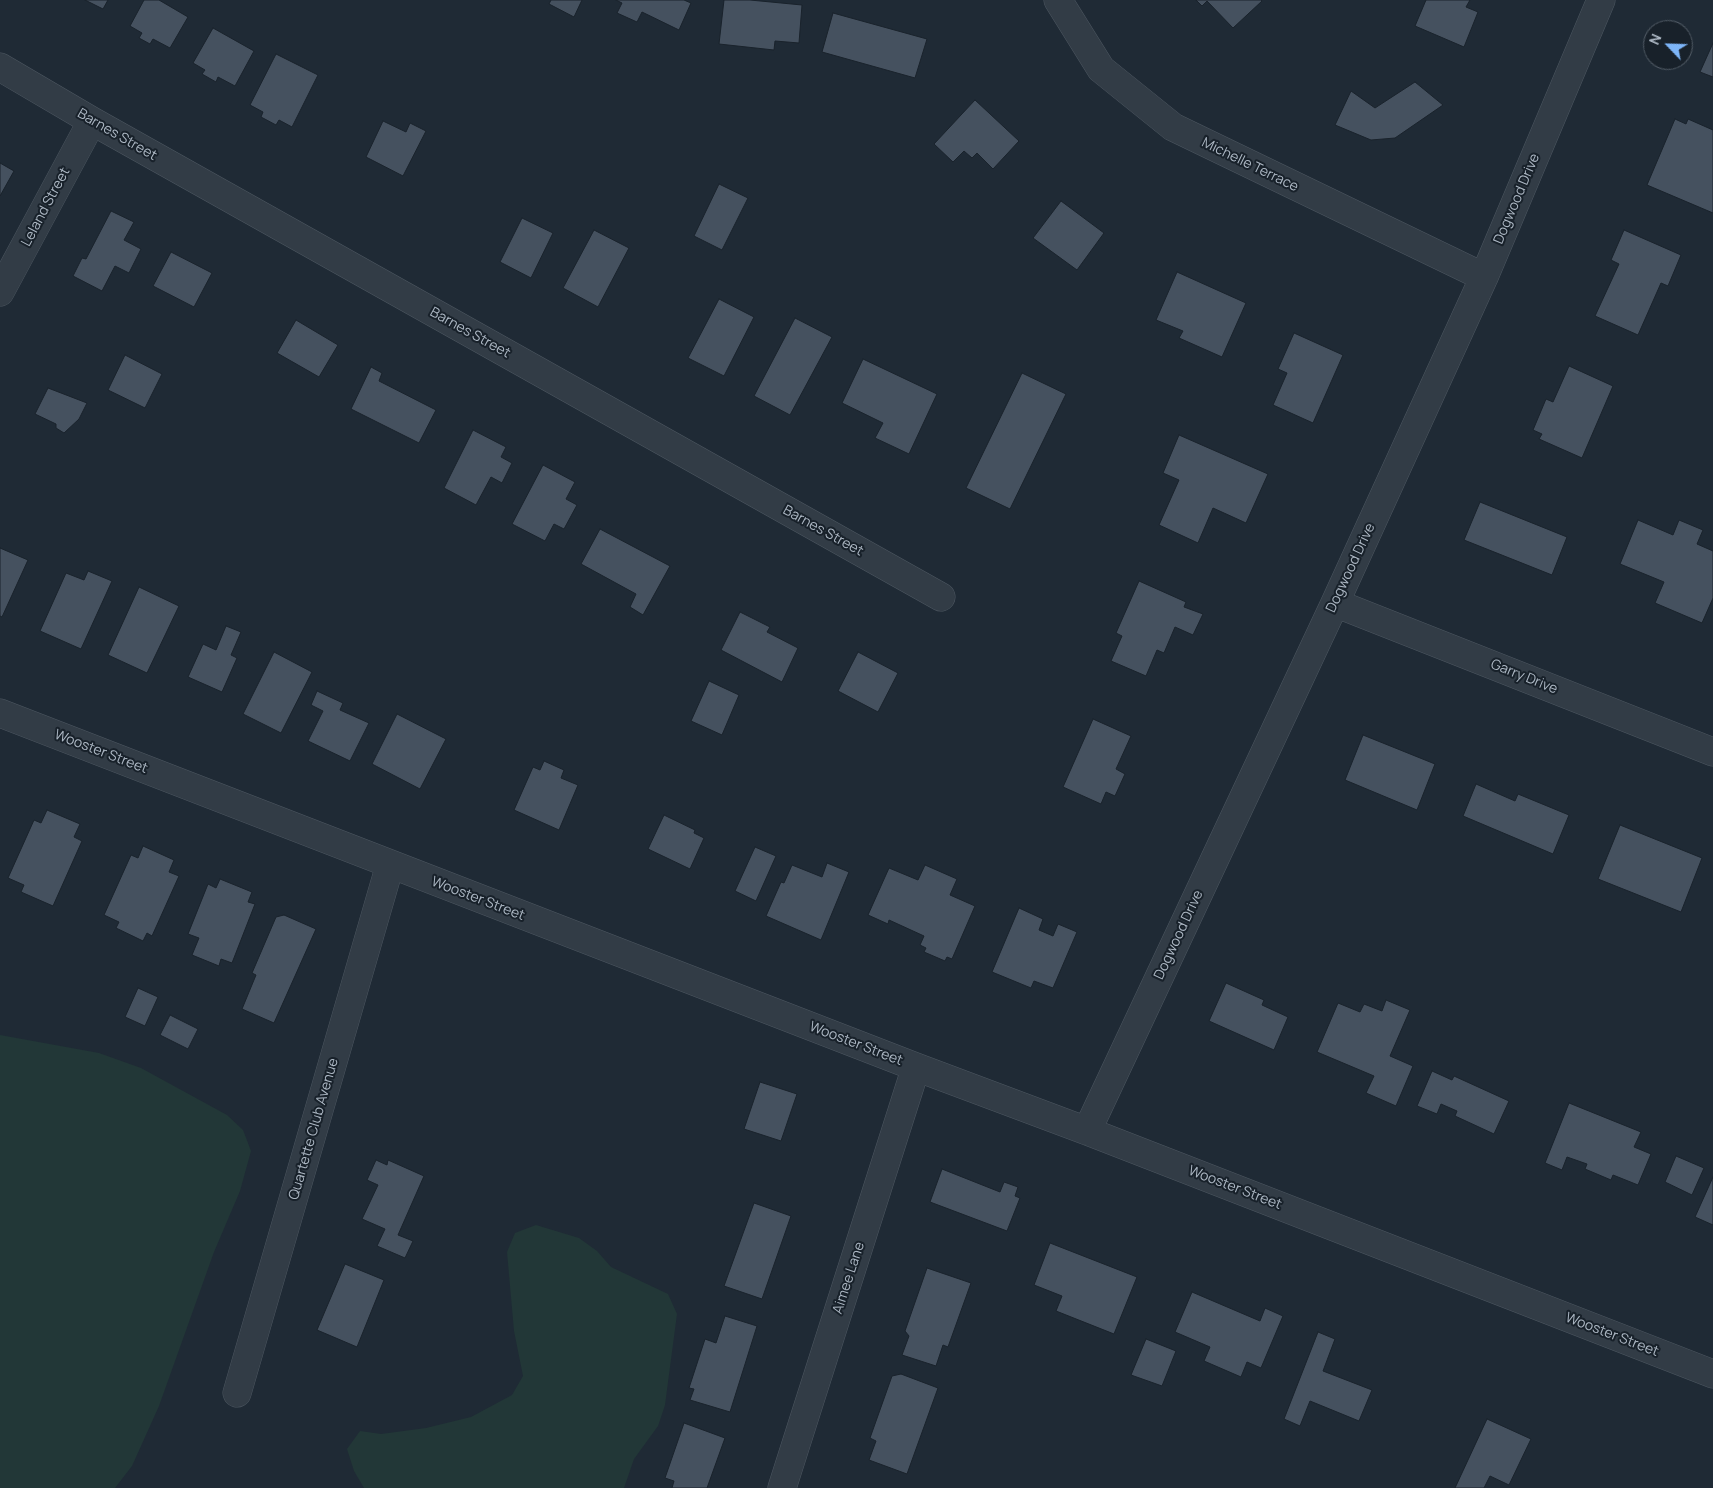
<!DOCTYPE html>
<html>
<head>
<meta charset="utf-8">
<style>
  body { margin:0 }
  #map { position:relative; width:1713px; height:1488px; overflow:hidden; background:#1f2a35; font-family:Manrope,sans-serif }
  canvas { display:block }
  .north { position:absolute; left:1643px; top:20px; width:50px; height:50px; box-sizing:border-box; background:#18212a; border:1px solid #535d67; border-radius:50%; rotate:294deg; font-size:14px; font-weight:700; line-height:20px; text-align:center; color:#acb7c3 }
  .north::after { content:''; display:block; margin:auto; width:18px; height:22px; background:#7db5f8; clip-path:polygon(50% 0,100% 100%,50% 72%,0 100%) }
</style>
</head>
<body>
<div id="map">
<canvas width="1713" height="1488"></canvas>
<div class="north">N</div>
</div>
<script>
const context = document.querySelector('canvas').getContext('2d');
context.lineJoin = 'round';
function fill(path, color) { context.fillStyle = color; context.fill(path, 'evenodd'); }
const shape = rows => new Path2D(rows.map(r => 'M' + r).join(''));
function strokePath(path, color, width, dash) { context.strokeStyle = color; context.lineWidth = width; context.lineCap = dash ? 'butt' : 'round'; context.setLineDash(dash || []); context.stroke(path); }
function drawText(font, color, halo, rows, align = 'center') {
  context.font = font + ' Manrope,sans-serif'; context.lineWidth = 4; context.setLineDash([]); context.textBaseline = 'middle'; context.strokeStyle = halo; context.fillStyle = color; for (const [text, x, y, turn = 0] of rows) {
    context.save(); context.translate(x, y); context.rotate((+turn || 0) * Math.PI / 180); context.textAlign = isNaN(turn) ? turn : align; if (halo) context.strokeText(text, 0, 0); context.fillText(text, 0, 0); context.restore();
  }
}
fill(shape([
  [0,1035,99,1053,141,1068,227,1115,243,1130,251,1151,240,1191,214,1252,159,1406,132,1466,115,1488,0,1488],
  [536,1225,579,1238,597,1251,611,1267,668,1294,677,1314,665,1405,658,1426,634,1459,624,1488,364,1488,354,1471,347,1449,360,1431,381,1434,426,1428,471,1417,512,1395,523,1376,514,1331,507,1252,515,1233]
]), '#223737');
const building = shape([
  [85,0,108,0,103,9,85,0],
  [144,0,159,0,188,17,170,48,153,39,150,44,139,38,142,33,130,26,144,0],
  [551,0,582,0,574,17,549,4,551,0],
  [616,0,684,0,691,3,679,30,642,12,637,22,617,13,622,3,616,0],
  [724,0,750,0,802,5,799,43,775,41,774,50,719,44,724,0],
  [1196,0,1261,0,1262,1,1233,28,1207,1,1202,6,1196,0],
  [1426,0,1470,0,1466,7,1478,12,1464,47,1415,26,1426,0],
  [833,13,927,39,915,78,822,52,833,13],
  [213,28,254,51,235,86,218,77,216,82,202,74,205,70,193,63,213,28],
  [1713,43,1713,77,1700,72,1713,43],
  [276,54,318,75,292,127,279,120,276,125,261,117,263,112,250,105,276,54],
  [1415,82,1443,105,1395,138,1371,140,1335,125,1351,91,1375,108,1415,82],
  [975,100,1019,141,993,169,977,153,972,158,964,151,953,162,934,144,975,100],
  [1675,119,1686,124,1688,119,1713,130,1713,213,1647,185,1675,119],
  [383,121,406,132,410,123,426,131,403,176,366,157,383,121],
  [0,163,14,171,0,196,0,163],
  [719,184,748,198,722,250,694,236,719,184],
  [1061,201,1104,233,1077,270,1033,238,1061,201],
  [111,211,134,222,124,240,141,249,129,273,115,266,102,291,73,276,82,258,86,259,111,211],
  [522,218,553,233,531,278,500,262,522,218],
  [594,230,629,248,598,307,563,288,594,230],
  [1624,230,1681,255,1668,286,1661,283,1638,335,1595,316,1619,264,1611,260,1624,230],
  [171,252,212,273,194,307,153,286,171,252],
  [1177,272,1246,303,1222,357,1179,338,1183,331,1156,320,1177,272],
  [719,299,754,317,724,376,688,358,719,299],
  [795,318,832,337,790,415,754,396,795,318],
  [296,320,338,345,319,377,277,353,296,320],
  [1294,333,1343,355,1313,423,1273,405,1287,373,1278,369,1294,333],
  [125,355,162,374,145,408,108,390,125,355],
  [863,359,937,394,909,454,875,438,883,423,842,403,863,359],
  [1569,366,1613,386,1582,458,1539,439,1542,434,1533,430,1546,399,1553,402,1569,366],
  [371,367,382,373,379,381,436,410,419,443,351,409,371,367],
  [1022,373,1066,394,1010,509,966,488,1022,373],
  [48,388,87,403,79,419,64,433,56,428,56,424,35,414,48,388],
  [473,430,506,447,501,457,512,463,502,483,491,477,476,505,444,488,473,430],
  [1179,435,1268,474,1246,523,1213,508,1198,543,1159,525,1179,480,1163,473,1179,435],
  [543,465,575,482,566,499,577,505,564,529,554,524,545,541,512,524,543,465],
  [1480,502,1567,537,1552,575,1464,540,1480,502],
  [1638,520,1673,535,1679,520,1703,530,1697,544,1713,551,1713,598,1702,623,1655,603,1664,582,1620,564,1638,520],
  [600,529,670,566,643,615,630,607,636,594,581,564,600,529],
  [0,548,28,560,2,617,0,616,0,548],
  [88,571,112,581,81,649,40,631,66,573,84,580,88,571],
  [1139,581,1186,602,1184,607,1203,614,1193,635,1175,627,1164,653,1157,650,1146,676,1111,661,1122,636,1116,633,1139,581],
  [139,587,179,606,147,673,108,655,139,587],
  [740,612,770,627,767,632,798,648,782,682,721,650,740,612],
  [226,626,241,632,231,655,237,658,222,692,188,677,203,644,216,650,226,626],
  [274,652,312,672,281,733,243,714,274,652],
  [858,652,898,673,878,712,838,691,858,652],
  [709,681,739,695,722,735,691,721,709,681],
  [317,691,343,703,340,710,369,723,350,761,308,741,323,711,311,705,317,691],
  [397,714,446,739,420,789,372,764,397,714],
  [1093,719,1131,736,1116,769,1125,774,1115,796,1106,792,1101,804,1063,787,1093,719],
  [1363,735,1435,764,1417,810,1345,780,1363,735],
  [544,761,564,770,561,778,578,785,559,830,514,810,533,767,540,770,544,761],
  [1476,784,1515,801,1518,794,1569,815,1553,854,1463,816,1476,784],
  [47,810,80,824,74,837,82,841,53,906,21,892,24,885,8,878,34,820,41,823,47,810],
  [664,815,695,830,694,833,704,838,690,869,648,849,664,815],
  [1620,825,1702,858,1681,912,1598,879,1620,825],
  [143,846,174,860,169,872,179,876,152,936,147,933,143,941,116,928,119,922,104,915,131,855,138,858,143,846],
  [755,847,776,856,756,901,735,891,755,847],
  [827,863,849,872,821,940,766,916,781,882,784,883,792,865,822,877,827,863],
  [925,865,957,879,950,895,975,906,952,959,947,957,945,961,924,952,926,948,920,945,924,936,889,920,888,924,868,915,889,868,918,880,925,865],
  [220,879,252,892,248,902,255,904,232,963,221,959,219,966,192,955,199,938,188,934,208,884,216,888,220,879],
  [1019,908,1043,919,1039,930,1053,936,1058,924,1077,932,1053,988,1034,981,1031,988,992,972,1019,908],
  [284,915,316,929,274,1023,242,1009,256,975,252,973,276,917,284,915],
  [1226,983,1264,1000,1262,1005,1288,1017,1274,1050,1209,1021,1226,983],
  [138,988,158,997,145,1026,125,1017,138,988],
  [1386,1000,1410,1010,1390,1056,1413,1066,1396,1106,1366,1093,1374,1076,1317,1052,1338,1003,1360,1012,1364,1004,1382,1011,1386,1000],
  [170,1015,198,1029,188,1049,160,1035,170,1015],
  [1432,1071,1452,1080,1454,1076,1509,1101,1494,1134,1455,1116,1457,1111,1441,1104,1437,1114,1417,1106,1432,1071],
  [760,1082,797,1094,781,1141,744,1129,760,1082],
  [1569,1103,1641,1132,1634,1147,1651,1154,1638,1185,1613,1175,1611,1180,1585,1169,1587,1164,1567,1157,1562,1170,1545,1163,1569,1103],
  [1676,1156,1704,1168,1692,1195,1665,1182,1676,1156],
  [376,1160,387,1165,388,1160,424,1176,398,1235,413,1241,405,1258,377,1246,385,1229,362,1219,378,1185,367,1180,376,1160],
  [942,1169,1000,1192,1004,1182,1018,1187,1015,1196,1020,1198,1007,1231,930,1202,942,1169],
  [1713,1177,1713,1225,1695,1217,1713,1177],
  [754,1203,791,1216,762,1299,724,1286,754,1203],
  [1050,1243,1137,1277,1114,1334,1056,1311,1062,1296,1034,1285,1050,1243],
  [345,1264,384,1280,357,1347,317,1330,345,1264],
  [927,1268,971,1283,948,1347,943,1345,936,1366,902,1355,909,1336,905,1331,927,1268],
  [1192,1292,1260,1321,1265,1308,1283,1316,1261,1368,1247,1362,1241,1377,1204,1361,1210,1347,1175,1332,1192,1292],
  [725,1316,757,1326,730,1412,690,1400,694,1389,689,1388,705,1339,716,1343,725,1316],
  [1318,1332,1335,1339,1323,1371,1372,1390,1359,1421,1310,1401,1300,1426,1284,1419,1318,1332],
  [1146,1339,1176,1351,1162,1386,1131,1375,1146,1339],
  [901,1374,938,1388,907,1474,869,1460,876,1441,870,1438,892,1376,901,1374],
  [1487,1419,1531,1439,1509,1485,1490,1476,1484,1488,1455,1488,1487,1419],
  [684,1423,725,1438,707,1488,672,1488,674,1481,665,1478,684,1423]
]);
fill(building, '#45515f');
strokePath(building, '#1a232c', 1);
const minor = shape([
  [1058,0,1101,69,1173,127,1484,277],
  [0,67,92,121,941,597],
  [0,292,92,121],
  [1335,603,1713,752],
  [0,713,916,1067,1087,1131,1713,1374],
  [1087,1131,1335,603,1484,277,1601,0],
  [237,1393,390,865],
  [782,1488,916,1067]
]);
strokePath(minor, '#4d5761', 29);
strokePath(minor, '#323c46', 28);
drawText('14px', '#acb7c3', '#18212a', [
  ["Barnes Street",117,135,30],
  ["Michelle Terrace",1250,165,26],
  ["Dogwood Drive",1517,199,-67],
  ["Leland Street",46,207,-62],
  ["Barnes Street",470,333,29],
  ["Barnes Street",823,531,29],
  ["Dogwood Drive",1351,568,-65],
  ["Garry Drive",1524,677,22],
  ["Wooster Street",101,752,21],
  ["Wooster Street",478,899,21],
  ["Dogwood Drive",1179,935,-65],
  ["Wooster Street",856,1044,21],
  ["Quartette Club Avenue",314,1129,-74],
  ["Wooster Street",1235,1188,21],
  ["Aimee Lane",849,1278,-72],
  ["Wooster Street",1612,1335,21]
]);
</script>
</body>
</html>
